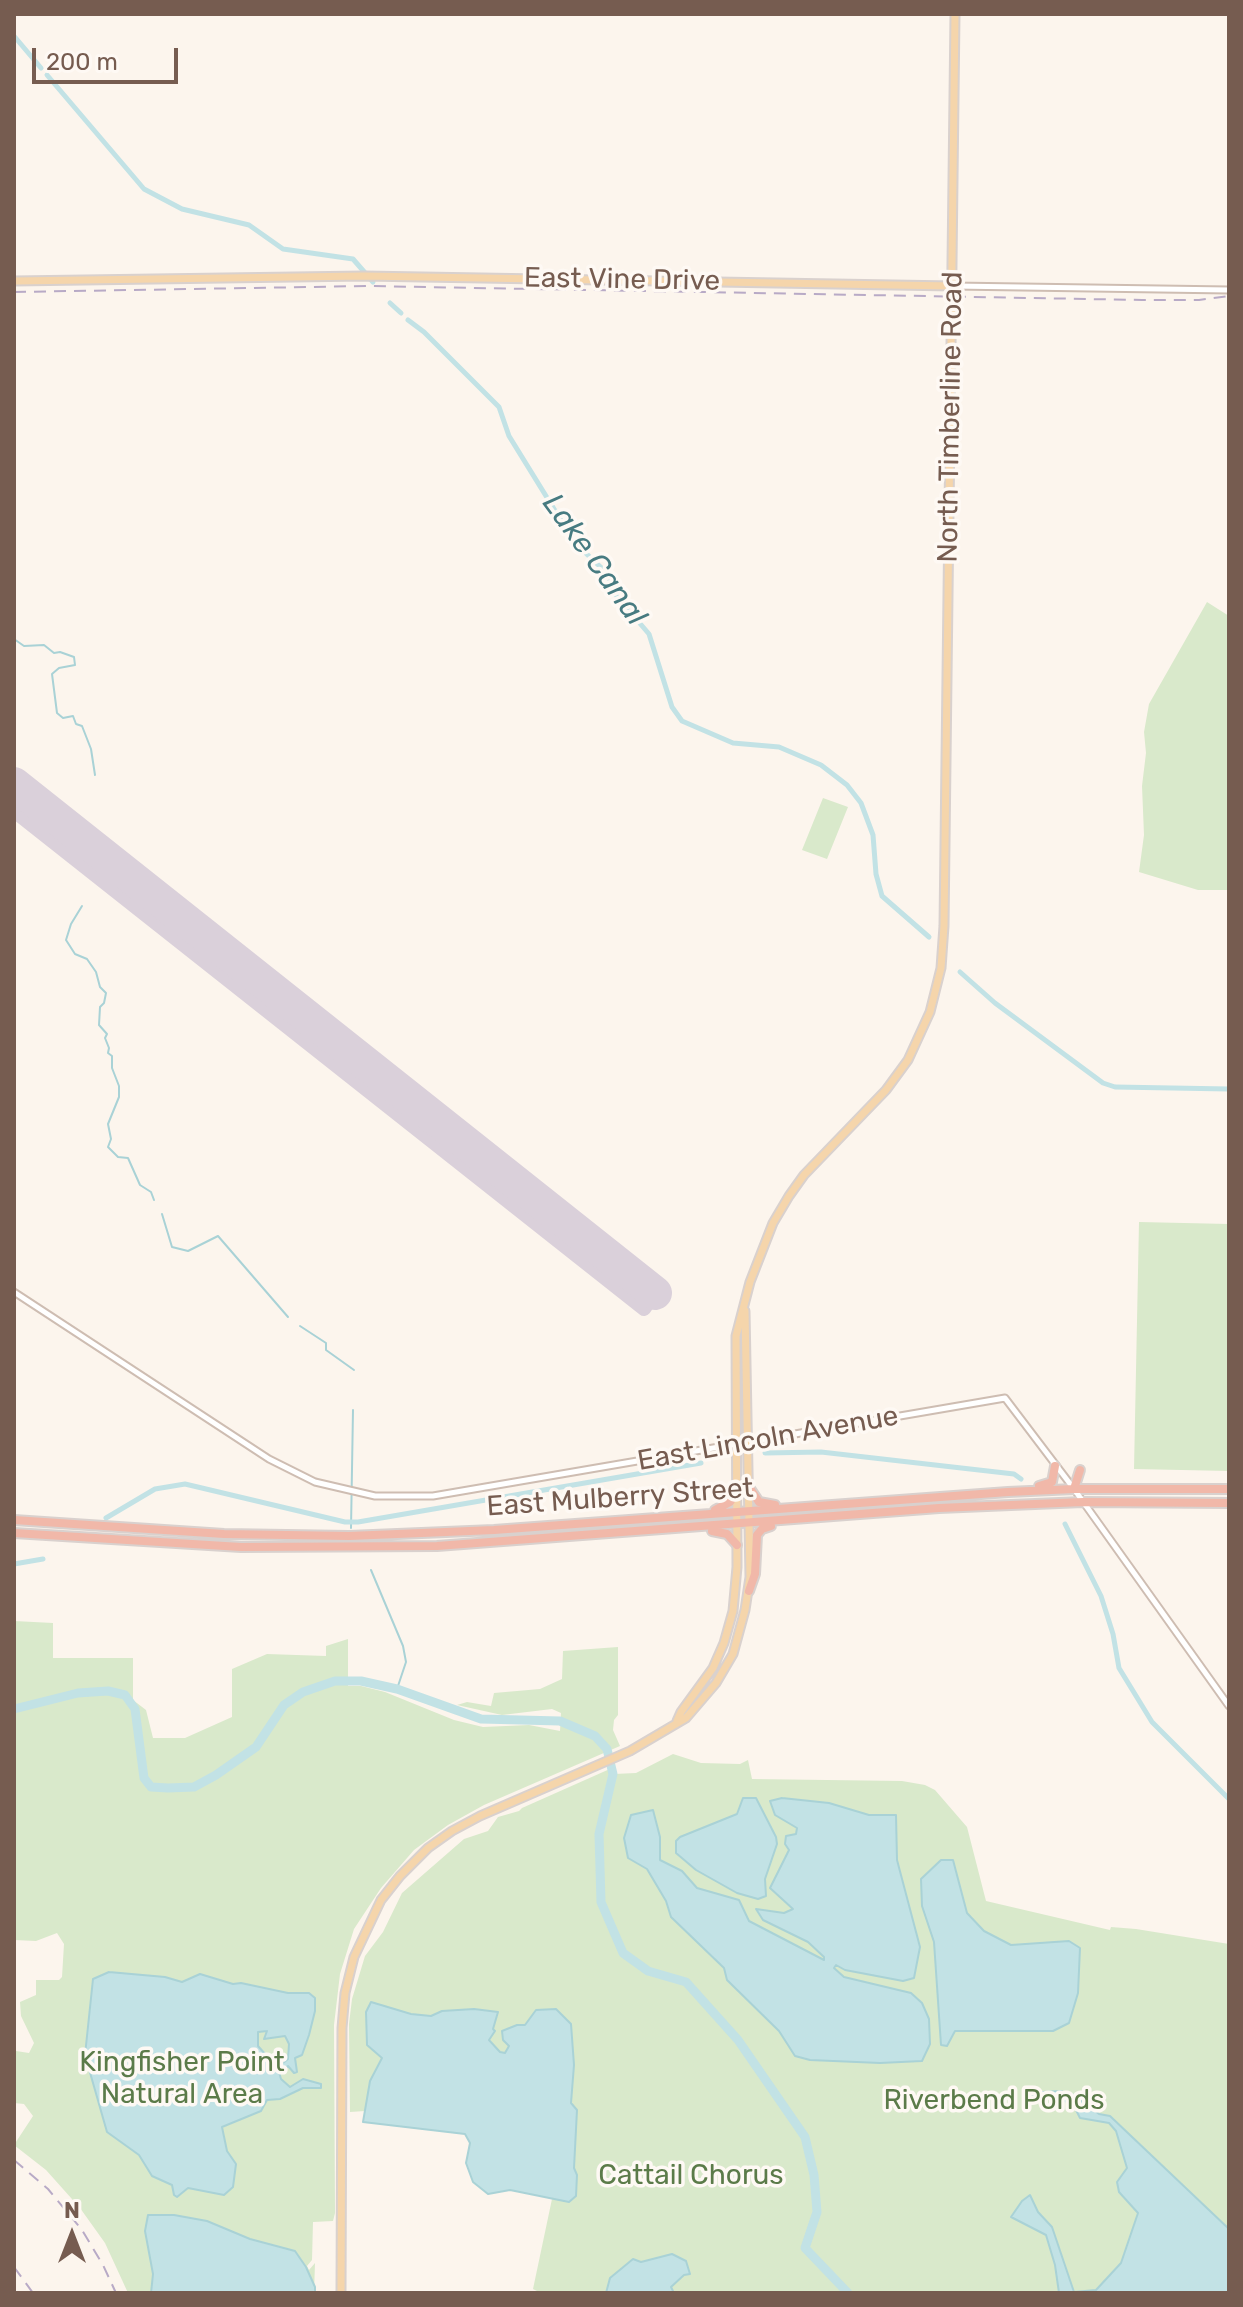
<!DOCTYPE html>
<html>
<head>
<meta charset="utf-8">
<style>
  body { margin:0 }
  #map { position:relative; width:1243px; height:2307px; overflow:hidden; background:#fcf5ed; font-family:Rubik,sans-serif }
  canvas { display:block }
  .frame { position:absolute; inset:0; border:16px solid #765c50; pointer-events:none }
  .north { position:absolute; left:32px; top:2195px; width:80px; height:80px; -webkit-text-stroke:6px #fef9f4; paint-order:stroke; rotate:0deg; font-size:22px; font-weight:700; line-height:32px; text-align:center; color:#765c50 }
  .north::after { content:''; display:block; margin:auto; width:28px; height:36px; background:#765c50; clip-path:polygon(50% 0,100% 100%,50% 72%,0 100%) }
  .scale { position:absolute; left:32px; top:48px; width:146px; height:36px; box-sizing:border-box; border:4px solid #765c50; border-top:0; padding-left:10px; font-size:24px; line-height:28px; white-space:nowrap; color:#765c50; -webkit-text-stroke:6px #fef9f4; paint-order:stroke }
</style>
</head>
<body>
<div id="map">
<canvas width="1243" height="2307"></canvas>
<div class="frame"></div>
<div class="north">N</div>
<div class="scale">200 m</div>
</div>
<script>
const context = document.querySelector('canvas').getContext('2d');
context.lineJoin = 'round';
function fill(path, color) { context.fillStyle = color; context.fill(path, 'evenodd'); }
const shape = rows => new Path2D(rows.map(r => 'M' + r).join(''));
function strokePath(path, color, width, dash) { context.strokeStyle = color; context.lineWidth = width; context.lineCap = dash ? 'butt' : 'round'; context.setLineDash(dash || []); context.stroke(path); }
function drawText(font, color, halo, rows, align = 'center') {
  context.font = font + ' Rubik,sans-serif'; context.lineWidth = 7; context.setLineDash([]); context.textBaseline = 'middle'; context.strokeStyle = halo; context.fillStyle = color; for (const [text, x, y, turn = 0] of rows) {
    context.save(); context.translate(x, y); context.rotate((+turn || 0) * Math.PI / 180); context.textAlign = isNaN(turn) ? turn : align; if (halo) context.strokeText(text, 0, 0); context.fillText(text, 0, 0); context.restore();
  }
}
fill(shape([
  [1207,602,1229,616,1229,890,1198,890,1139,872,1144,835,1142,786,1146,753,1144,732,1149,704],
  [823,798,848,807,827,859,802,850],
  [1139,1222,1229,1224,1229,1471,1134,1469],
  [14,1621,53,1623,53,1658,133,1658,133,1700,146,1710,153,1738,185,1738,232,1717,232,1669,267,1654,326,1656,326,1646,348,1639,348,1686,361,1686,385,1692,454,1720,483,1727,529,1725,560,1731,561,1713,552,1709,502,1715,457,1705,467,1702,491,1706,494,1693,540,1689,562,1679,563,1651,618,1647,618,1715,614,1720,613,1730,620,1746,484,1805,448,1825,414,1850,381,1888,354,1929,340,1974,334,2025,335,2213,333,2221,313,2222,312,2260,307,2266,309,2270,315,2263,314,2293,128,2293,105,2243,80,2208,46,2170,14,2145,33,2116,24,2104,14,2103,16,2051,29,2053,34,2043,21,2016,20,2002,36,1995,36,1980,59,1980,62,1977,64,1944,57,1933,36,1941,14,1940],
  [673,1754,701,1763,740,1764,748,1760,752,1779,902,1781,925,1785,935,1790,967,1827,986,1901,1110,1930,1111,1927,1136,1929,1229,1944,1229,2293,541,2293,533,2289,552,2199,569,2202,577,2175,574,2168,571,2103,574,2065,571,2024,556,2009,525,2025,517,2025,503,2031,509,2045,506,2053,500,2052,489,2039,498,2013,442,2011,431,2016,411,2014,371,2002,382,2057,370,2081,365,2111,350,2112,349,2024,352,1999,365,1956,383,1932,402,1893,464,1839,488,1831,498,1817,519,1811,522,1808,612,1768,614,1774,636,1773]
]), '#d9e9cb');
const water = shape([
  [743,1798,756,1798,776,1837,777,1844,765,1879,766,1896,758,1899,737,1893,696,1870,676,1853,676,1841,680,1837,737,1814,743,1798],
  [782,1798,829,1803,869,1815,896,1815,897,1860,920,1947,914,1978,903,1981,845,1970,836,1965,834,1968,844,1977,911,1993,922,2003,929,2019,930,2044,922,2061,880,2063,810,2060,795,2056,779,2031,727,1980,724,1968,671,1917,666,1901,647,1869,628,1858,624,1838,631,1815,653,1810,660,1837,660,1860,682,1871,697,1888,739,1900,749,1921,824,1960,824,1957,808,1942,763,1920,756,1909,784,1913,793,1909,770,1888,789,1850,785,1844,786,1836,796,1834,797,1828,775,1815,770,1801,782,1798],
  [941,1860,953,1860,967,1913,984,1931,1011,1945,1069,1941,1080,1948,1078,1993,1069,2023,1053,2031,955,2031,947,2046,941,2045,934,1942,922,1906,921,1879,941,1860],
  [109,1972,165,1977,182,1982,200,1974,233,1984,241,1983,288,1993,309,1993,315,1998,315,2011,309,2035,302,2055,295,2058,297,2072,294,2073,288,2066,279,2072,281,2079,290,2087,303,2079,321,2084,321,2088,303,2088,280,2099,267,2100,261,2111,222,2127,227,2151,236,2164,233,2187,224,2195,188,2188,177,2197,174,2195,172,2185,152,2176,139,2155,107,2132,85,2055,93,1979,109,1972],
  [267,2031,264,2039,285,2036,289,2044,288,2059,274,2070,268,2065,266,2055,258,2046,258,2032,267,2031],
  [371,2002,411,2014,431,2016,442,2011,474,2009,498,2012,493,2029,495,2031,489,2040,500,2052,505,2053,509,2046,503,2040,502,2031,517,2025,525,2025,536,2010,556,2009,571,2024,574,2065,571,2103,577,2110,574,2168,577,2175,576,2196,569,2202,510,2190,488,2194,473,2182,466,2163,470,2143,465,2134,363,2122,370,2081,382,2058,367,2045,366,2012,371,2002],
  [1060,2091,1074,2095,1099,2114,1110,2116,1229,2229,1229,2293,1059,2293,1055,2265,1046,2235,1011,2217,1022,2201,1030,2195,1038,2212,1052,2227,1074,2292,1096,2290,1121,2263,1138,2213,1119,2192,1117,2182,1127,2168,1116,2131,1109,2123,1080,2118,1074,2106,1061,2099,1044,2098,1027,2093,1060,2091],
  [148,2215,174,2215,207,2221,250,2239,295,2251,306,2267,315,2287,315,2293,151,2293,153,2274,145,2231,148,2215],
  [672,2254,686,2261,690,2274,684,2275,671,2287,674,2293,606,2293,610,2278,633,2259,641,2262,672,2254]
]);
fill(water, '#c2e2e5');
strokePath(water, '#a9d2d6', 2);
strokePath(shape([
  [14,639,24,646,44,645,54,653,60,652,74,657,75,665,59,668,52,674,57,713,63,718,73,716,76,724,82,726,91,749,95,775],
  [82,906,71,924,66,940,75,954,87,959,96,972,100,987,106,993,104,1003,100,1007,99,1025,107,1034,105,1038,109,1048,108,1053,112,1056,112,1068,119,1086,119,1097,108,1124,111,1139,108,1147,118,1157,128,1158,140,1185,151,1192,154,1200],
  [162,1214,172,1247,188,1251,218,1236,288,1317],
  [300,1326,326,1343,326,1350,354,1370],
  [351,1528,353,1410],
  [371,1570,403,1646,406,1662,397,1689]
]), '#a9d2d6', 2);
strokePath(shape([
  [14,36,41,68],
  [47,75,144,189,182,209,249,225,283,249,353,259,373,282],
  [390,303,401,313],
  [408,320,424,332,499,407,509,436,575,543,608,574,614,593,649,634,672,707,682,721,733,743,779,747,821,765,847,785,861,803,873,835,876,874,882,896,929,937],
  [960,972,995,1003,1103,1083,1115,1087,1229,1089],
  [765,1453,821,1452,1014,1474,1021,1479],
  [106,1518,155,1489,185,1484,345,1522,358,1522,701,1463],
  [1065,1524,1101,1596,1113,1634,1119,1668,1152,1722,1229,1799],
  [14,1564,43,1559]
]), '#c2e2e5', 5);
strokePath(shape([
  [14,1709,78,1693,108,1691,125,1695,135,1709,144,1778,151,1787,168,1788,194,1787,216,1775,256,1747,284,1705,303,1692,335,1681,361,1681,397,1689,481,1719,560,1721,595,1736,607,1749,613,1774,599,1834,601,1902,623,1953,648,1971,686,1982,738,2040,805,2137,814,2175,817,2212,805,2248,848,2293]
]), '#c2e2e5', 9);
strokePath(shape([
  [14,811,644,1309,655,1293]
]), '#dad0da', 14);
strokePath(shape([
  [14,784,655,1293]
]), '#dad0da', 34);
const minor = shape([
  [953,286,1229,290],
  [14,1292,269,1459,315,1482,375,1496,433,1496,1005,1398,1074,1489,1229,1706]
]);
const major = shape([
  [14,281,364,276,953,286],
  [677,1721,681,1712,713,1668,724,1643,733,1611,737,1567,736,1336,750,1282,773,1223,789,1196,804,1175,886,1090,908,1060,930,1012,941,968,944,926,955,14],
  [341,2293,342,2028,345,1993,354,1957,381,1900,400,1876,428,1848,452,1831,480,1816,630,1751,686,1718,716,1683,733,1654,745,1610,750,1577,745,1311]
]);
const highway = shape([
  [1039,1486,1052,1482,1055,1466],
  [749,1487,759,1502,775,1505],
  [1074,1489,1080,1470],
  [715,1510,730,1502,738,1490],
  [14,1520,224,1534,349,1536,494,1530,1008,1492,1074,1489,1229,1489],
  [712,1531,727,1534,737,1545],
  [14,1533,241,1547,437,1546,939,1508,1083,1502,1229,1503],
  [749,1591,755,1574,757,1535,762,1529,771,1526]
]);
strokePath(minor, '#cebdb2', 9);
strokePath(major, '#d9d1ce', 11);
strokePath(highway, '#d9d1ce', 12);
strokePath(minor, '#fff', 5);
strokePath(major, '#f5d5ab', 7);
strokePath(highway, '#f1b8a9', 8);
strokePath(shape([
  [14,292,368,286,1142,300,1199,300,1229,296],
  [14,2160,48,2189,82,2230,103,2265,116,2293],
  [14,2267,33,2293]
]), '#b8aac6', 2, [12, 8]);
drawText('28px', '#765c50', '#fef9f4', [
  ["East Vine Drive",622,280,1],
  ["North Timberline Road",951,417,-89],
  ["East Lincoln Avenue",768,1439,-10],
  ["East Mulberry Street",620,1498,-4]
]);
drawText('28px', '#5b7b49', '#fef9f4', [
  ["Kingfisher Point",182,2063],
  ["Natural Area",182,2095],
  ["Riverbend Ponds",994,2101],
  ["Cattail Chorus",691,2176]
]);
drawText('italic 30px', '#477b81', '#fef9f4', [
  ["Lake Canal",594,560,54]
]);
</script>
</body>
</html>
